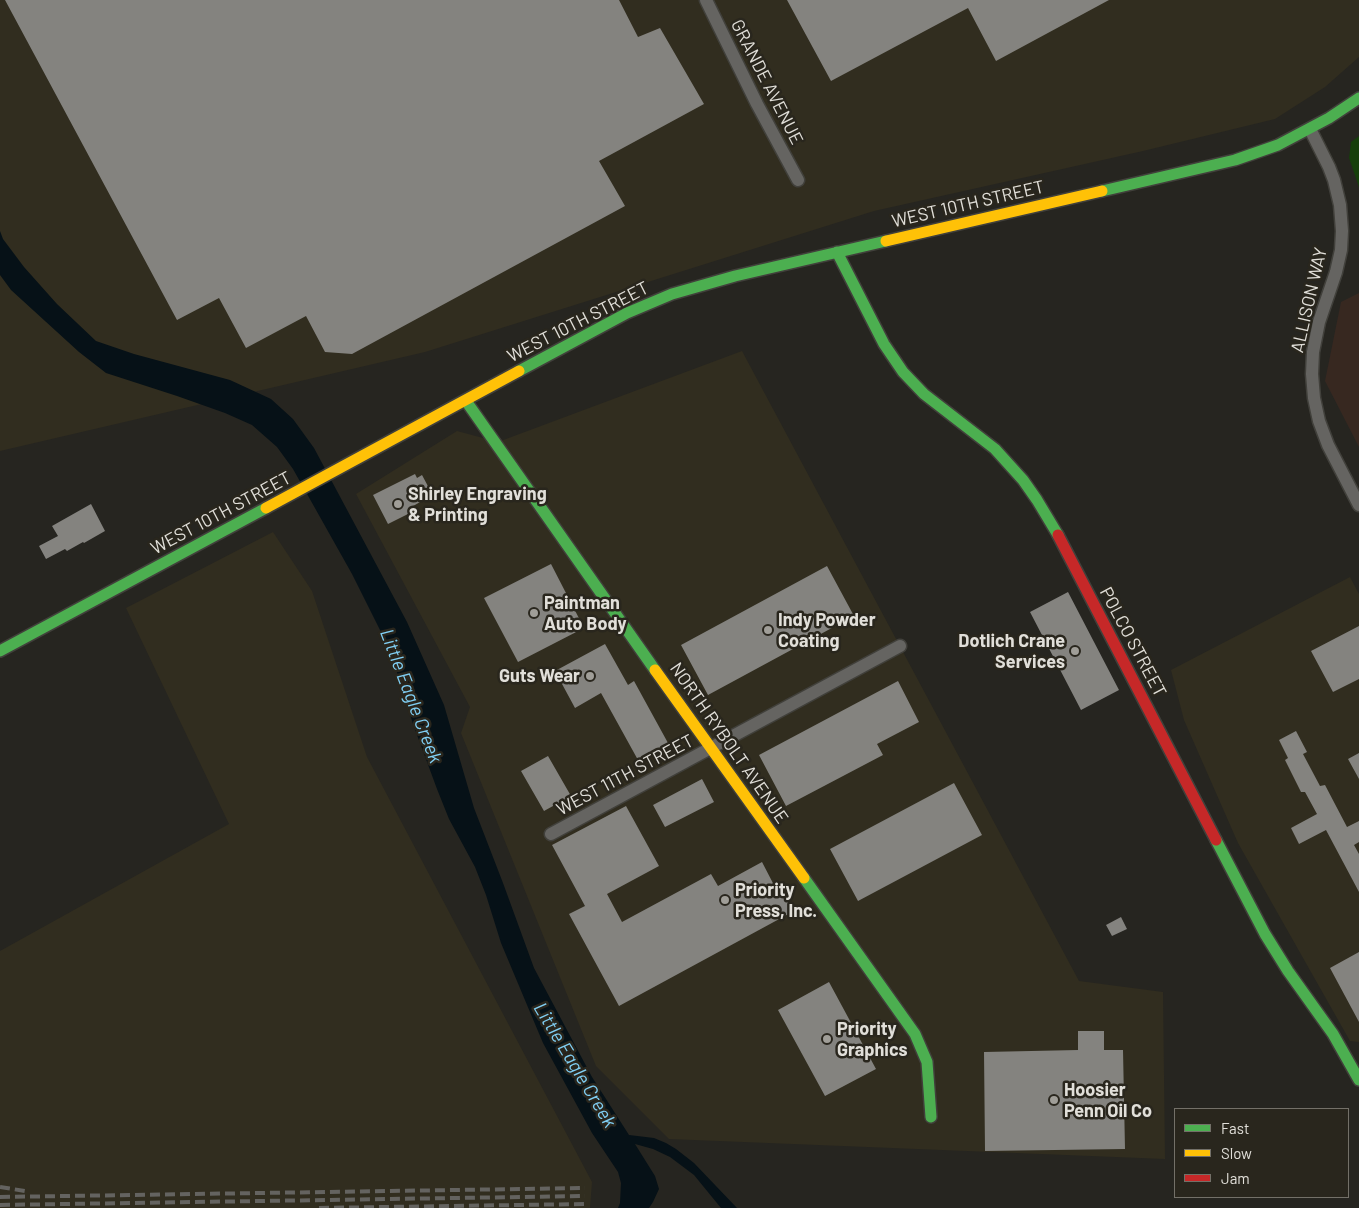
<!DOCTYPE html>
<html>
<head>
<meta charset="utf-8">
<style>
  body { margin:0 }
  #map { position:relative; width:1359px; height:1208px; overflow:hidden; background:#262520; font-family:Barlow,sans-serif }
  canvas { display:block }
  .legend { position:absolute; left:1174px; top:1108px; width:175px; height:90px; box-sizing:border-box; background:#29261d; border:1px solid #737068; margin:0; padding:6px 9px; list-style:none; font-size:15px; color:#e1dfd9 }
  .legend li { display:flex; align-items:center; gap:10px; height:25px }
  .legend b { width:25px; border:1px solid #737068 }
</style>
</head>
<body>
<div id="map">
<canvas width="1359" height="1208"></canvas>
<ul class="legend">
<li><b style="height:6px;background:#4caf50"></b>Fast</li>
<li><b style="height:6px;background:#ffc107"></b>Slow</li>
<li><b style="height:6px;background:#c62828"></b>Jam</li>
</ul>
</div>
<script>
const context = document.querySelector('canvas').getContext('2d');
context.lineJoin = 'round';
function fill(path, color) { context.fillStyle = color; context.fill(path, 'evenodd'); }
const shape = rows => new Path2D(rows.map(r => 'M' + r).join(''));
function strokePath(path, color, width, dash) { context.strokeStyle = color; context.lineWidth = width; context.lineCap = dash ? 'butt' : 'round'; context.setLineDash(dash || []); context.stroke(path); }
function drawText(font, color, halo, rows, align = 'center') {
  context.font = font + ' Barlow,sans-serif'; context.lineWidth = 5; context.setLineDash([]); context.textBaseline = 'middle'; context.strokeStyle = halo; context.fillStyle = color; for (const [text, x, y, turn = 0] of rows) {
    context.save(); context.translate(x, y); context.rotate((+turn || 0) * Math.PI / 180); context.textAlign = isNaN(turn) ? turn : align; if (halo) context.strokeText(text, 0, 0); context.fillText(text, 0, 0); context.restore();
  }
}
fill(shape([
  [1359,293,1359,447,1325,381,1341,302]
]), '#372820');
fill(shape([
  [0,0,1359,0,1359,57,1325,87,1275,119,1143,151,874,211,425,352,0,451],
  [742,351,1079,981,1163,992,1165,1159,669,1139,596,1066,461,733,470,707,356,494,457,431,498,442],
  [273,532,312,591,367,757,592,1182,590,1208,0,1208,0,951,229,824,126,608],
  [1350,577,1359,594,1359,1042,1350,1041,1238,843,1184,720,1171,670]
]), '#312d1f');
fill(shape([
  [1359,136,1359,187,1349,158,1351,142]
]), '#163f0b');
fill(shape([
  [0,231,3,239,24,267,57,304,96,341,134,354,230,380,271,399,293,419,314,448,407,622,444,705,474,808,503,883,534,968,592,1077,629,1135,654,1138,666,1143,676,1149,694,1163,737,1208,721,1208,694,1175,670,1157,653,1149,635,1144,655,1176,659,1189,653,1202,649,1208,618,1208,620,1203,621,1183,618,1172,592,1133,543,1043,501,943,486,895,475,867,449,819,437,789,413,724,395,666,380,630,352,574,293,469,277,447,252,425,225,413,177,396,106,373,79,352,11,290,0,275]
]), '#061117');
fill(shape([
  [5,0,619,0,638,37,660,28,704,104,599,161,625,206,352,354,325,352,306,316,246,348,219,298,177,320],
  [787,0,1109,0,996,61,968,8,831,81],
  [415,474,417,478,422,475,430,490,425,493,427,498,408,509,410,513,388,524,373,495],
  [91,504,105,531,84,543,83,542,67,551,65,549,46,559,39,546,58,536,52,526],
  [551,564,584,628,518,662,484,598],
  [827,566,854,616,708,695,681,645],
  [1068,592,1119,690,1081,710,1030,612],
  [1359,626,1359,679,1333,692,1311,651],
  [605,644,628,685,634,681,668,743,638,760,601,693,575,708,555,671],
  [898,681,919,722,877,744,883,755,786,806,759,755],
  [1296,731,1307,752,1303,754,1320,786,1325,785,1347,827,1359,821,1359,842,1354,845,1359,854,1359,892,1326,830,1299,844,1291,828,1317,814,1305,792,1301,792,1285,760,1288,758,1279,740],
  [1359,753,1359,779,1348,759],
  [548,756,571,796,544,811,521,771],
  [702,779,714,802,665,827,653,805],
  [954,783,982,835,858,901,830,849],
  [626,806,659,866,607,894,622,922,711,874,718,886,762,862,776,889,780,887,794,911,619,1006,569,914,585,906,552,845],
  [1121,917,1127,929,1112,936,1106,925],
  [1359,952,1359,1022,1330,968],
  [829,982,876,1069,825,1096,778,1010],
  [1078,1031,1104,1031,1104,1050,1123,1050,1125,1149,985,1151,984,1052,1078,1050]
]), '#84837f');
const street = shape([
  [706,0,757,104,798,180],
  [1310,129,1329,167,1334,180,1340,205,1342,231,1341,250,1336,272,1319,322,1313,352,1312,374,1314,398,1319,421,1328,445,1359,505],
  [551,834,900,646]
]);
const fast = shape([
  [1102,191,1235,160,1278,145,1329,118,1359,98],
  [837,252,884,344,903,372,924,394,995,449,1023,480,1037,500,1058,535],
  [519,371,627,313,672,294,735,276,886,241],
  [466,401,655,670],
  [0,651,266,508],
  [1216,840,1265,934,1288,971,1333,1034,1359,1080],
  [804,878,915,1034,927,1062,931,1117]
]);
const slow = shape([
  [886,241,1102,191],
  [266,508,519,371],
  [655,670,804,878]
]);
const jam = shape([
  [1058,535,1216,840]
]);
strokePath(street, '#41403b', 15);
strokePath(fast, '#41403b', 14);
strokePath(slow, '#41403b', 14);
strokePath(jam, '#41403b', 14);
strokePath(street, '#656461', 12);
strokePath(fast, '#4caf50', 11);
strokePath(slow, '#ffc107', 11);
strokePath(jam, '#c62828', 11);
strokePath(shape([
  [0,1187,25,1191],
  [0,1197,585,1188],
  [0,1205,585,1196],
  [319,1208,585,1204]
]), '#646360', 4, [10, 5]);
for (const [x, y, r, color] of [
  [398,504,5,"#a09e98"],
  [534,613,5,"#a09e98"],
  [768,630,5,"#a09e98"],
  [1075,651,5,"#a09e98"],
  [590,676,5,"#a09e98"],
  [725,900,5,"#a09e98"],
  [827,1039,5,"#a09e98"],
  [1054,1100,5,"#a09e98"]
]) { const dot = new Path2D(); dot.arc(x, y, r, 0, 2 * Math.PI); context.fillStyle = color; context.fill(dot); strokePath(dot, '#29261d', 2); }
drawText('18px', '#e1dfd9', '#29261d', [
  ["GRANDE AVENUE",767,82,63],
  ["WEST 10TH STREET",968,204,-13],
  ["ALLISON WAY",1309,300,-77],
  ["WEST 10TH STREET",578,322,-27],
  ["WEST 10TH STREET",221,513,-28],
  ["POLCO STREET",1133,642,62],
  ["NORTH RYBOLT AVENUE",729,743,55],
  ["WEST 11TH STREET",625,775,-28]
]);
drawText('bold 18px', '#e1dfd9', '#29261d', [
  ["Shirley Engraving",408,494],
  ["& Printing",408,515],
  ["Paintman",544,603],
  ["Auto Body",544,624],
  ["Indy Powder",778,620],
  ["Coating",778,641],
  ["Dotlich Crane",1065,641,"right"],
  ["Services",1065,662,"right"],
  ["Guts Wear",580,676,"right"],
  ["Priority",735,890],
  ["Press, Inc.",735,911],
  ["Priority",837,1029],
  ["Graphics",837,1050],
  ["Hoosier",1064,1090],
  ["Penn Oil Co",1064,1111]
], 'left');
drawText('italic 19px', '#80cff4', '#29261d', [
  ["Little Eagle Creek",411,696,69],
  ["Little Eagle Creek",575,1065,59]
]);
</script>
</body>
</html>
